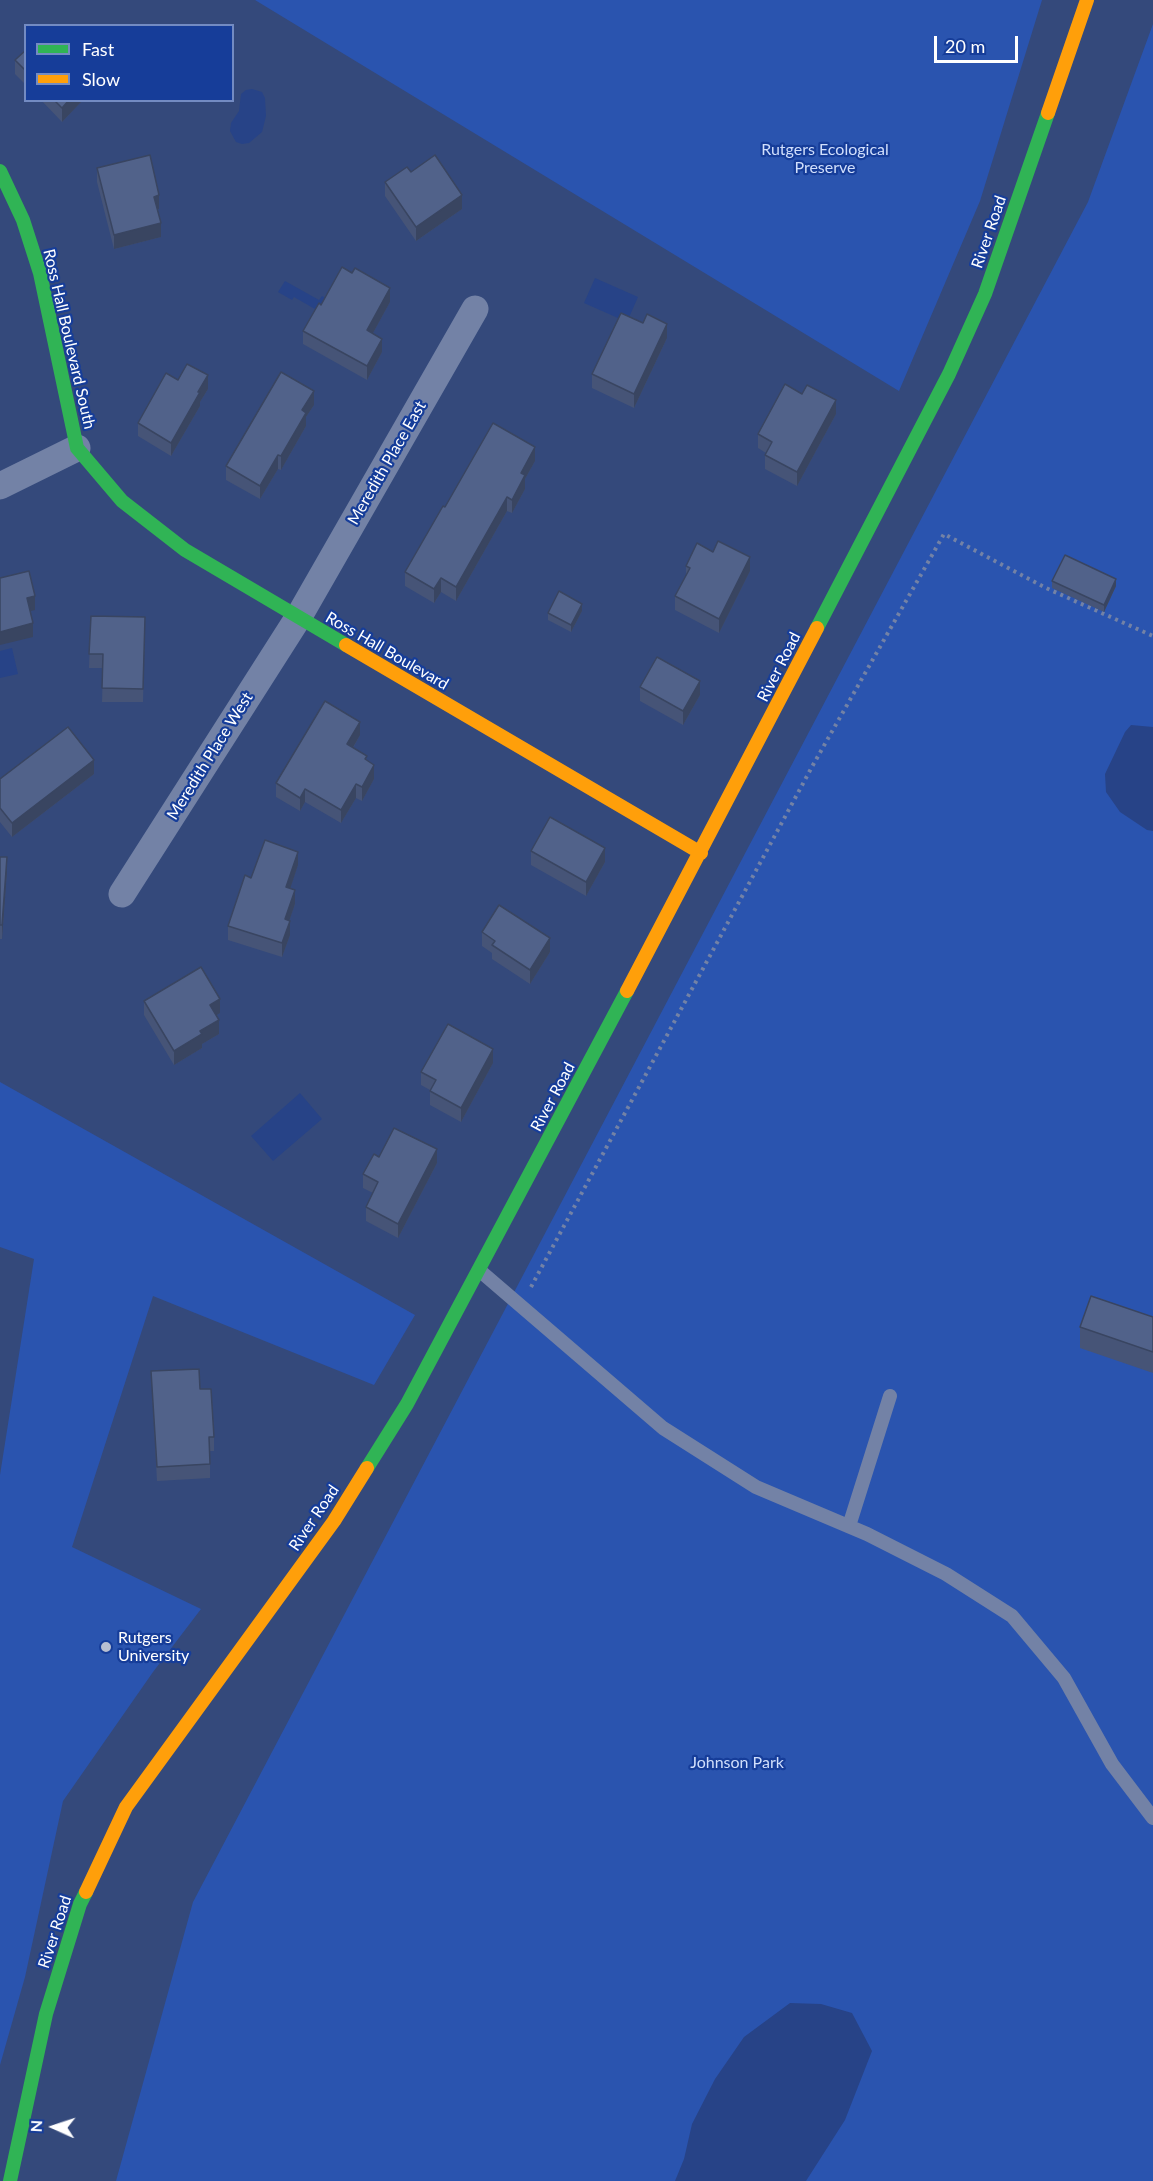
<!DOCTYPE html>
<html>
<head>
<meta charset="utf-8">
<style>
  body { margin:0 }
  #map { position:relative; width:1153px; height:2181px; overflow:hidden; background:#34497b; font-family:Lato,sans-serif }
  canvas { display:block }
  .legend { position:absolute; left:24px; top:24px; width:210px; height:78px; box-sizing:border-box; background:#163d99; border:2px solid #738bc2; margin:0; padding:8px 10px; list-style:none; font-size:18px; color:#fff }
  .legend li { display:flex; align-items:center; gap:12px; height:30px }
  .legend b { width:30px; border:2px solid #738bc2 }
  .north { position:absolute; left:24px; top:2097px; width:60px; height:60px; -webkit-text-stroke:4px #163d99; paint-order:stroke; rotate:273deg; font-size:16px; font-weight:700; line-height:24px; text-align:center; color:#fff }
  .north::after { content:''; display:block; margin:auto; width:21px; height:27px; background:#fff; clip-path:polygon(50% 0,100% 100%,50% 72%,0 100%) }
  .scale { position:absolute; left:934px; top:36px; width:84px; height:27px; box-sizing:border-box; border:3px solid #fff; border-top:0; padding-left:8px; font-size:18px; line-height:21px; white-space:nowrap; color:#fff; -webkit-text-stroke:4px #163d99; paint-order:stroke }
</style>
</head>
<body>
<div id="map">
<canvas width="1153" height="2181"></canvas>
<ul class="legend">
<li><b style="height:8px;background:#30b455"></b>Fast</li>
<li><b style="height:8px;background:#ff9f0a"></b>Slow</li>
</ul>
<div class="north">N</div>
<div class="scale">20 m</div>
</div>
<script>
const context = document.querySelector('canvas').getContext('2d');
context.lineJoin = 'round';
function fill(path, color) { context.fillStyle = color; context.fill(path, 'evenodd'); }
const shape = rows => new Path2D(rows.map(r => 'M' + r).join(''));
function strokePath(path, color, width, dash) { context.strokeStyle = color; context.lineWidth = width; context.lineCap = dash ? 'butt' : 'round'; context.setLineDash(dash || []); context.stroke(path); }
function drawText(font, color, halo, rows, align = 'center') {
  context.font = font + ' Lato,sans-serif'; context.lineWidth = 4.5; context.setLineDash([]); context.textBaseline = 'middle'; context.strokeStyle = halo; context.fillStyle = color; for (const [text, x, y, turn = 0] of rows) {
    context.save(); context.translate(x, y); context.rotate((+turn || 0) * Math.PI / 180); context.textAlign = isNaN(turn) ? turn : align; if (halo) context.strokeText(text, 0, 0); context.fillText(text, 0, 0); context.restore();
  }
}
fill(shape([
  [255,0,1042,0,980,201,899,391],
  [1153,24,1153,2181,116,2181,193,1902,1088,202],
  [0,1082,415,1315,374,1385,153,1296,72,1547,201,1609,153,1672,63,1801,25,1977,0,2065,0,1475,34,1259,0,1247]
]), '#2a54af');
fill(shape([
  [252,89,262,92,265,98,266,116,262,132,249,143,242,144,236,142,230,131,231,123,239,111,241,94,246,90],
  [595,278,638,297,627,322,584,303],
  [285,281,319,300,322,296,329,300,322,313,294,297,292,300,278,292],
  [12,648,18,674,0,678,0,651],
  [1131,725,1153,727,1153,831,1147,830,1120,812,1106,792,1105,774,1125,732],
  [300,1093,322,1119,273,1161,251,1136],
  [790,2003,821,2004,852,2013,872,2051,845,2120,806,2181,675,2181,684,2159,692,2124,715,2079,744,2037]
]), '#274387');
strokePath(shape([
  [531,1287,813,765,944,534,1046,588,1153,636]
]), '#7382a6', 4, [3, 4.5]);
strokePath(shape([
  [479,1270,663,1428,756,1487,867,1534,946,1574,1012,1616,1064,1678,1112,1764,1153,1818],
  [849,1526,890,1396]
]), '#7382a6', 14);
strokePath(shape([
  [0,486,77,448],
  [122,894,298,618,475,309]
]), '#7382a6', 27);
strokePath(shape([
  [0,171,23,220,40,273,77,448,122,501,185,550,346,645],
  [817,628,949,374,985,294,1048,113],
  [367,1468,407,1404,627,991],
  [10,2181,46,2014,80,1904,86,1892]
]), '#30b455', 14);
strokePath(shape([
  [1048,113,1087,0],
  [346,645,701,853],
  [627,991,817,628],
  [86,1892,126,1807,334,1521,367,1468]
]), '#ff9f0a', 14);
fill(shape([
  [26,50,26,85,15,74,15,60],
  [41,100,83,100,62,122],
  [97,168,159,209,157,210,161,237,114,249,97,182],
  [411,172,462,209,416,241,385,196,385,182],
  [390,302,373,333,382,352,367,380,303,344,303,331,321,305],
  [667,338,634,408,592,388,592,374],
  [178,380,208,389,200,402,200,406,171,456,138,436,138,423],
  [802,394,836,414,797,486,765,469,765,455,766,453,758,448,758,434],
  [314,405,306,417,306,426,281,470,278,469,260,499,226,480,226,466],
  [535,461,525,479,525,489,512,513,507,511,456,601,441,592,434,603,405,586,405,572,445,507],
  [686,566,750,571,719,633,675,610,675,596,686,576],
  [1052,581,1116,586,1104,612,1052,588],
  [582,611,571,632,548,620,548,613],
  [91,616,145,617,143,702,102,702,103,668,89,668],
  [640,687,700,695,683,725,640,701],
  [360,735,353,748,367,760,374,779,362,801,356,798,341,823,305,802,300,811,276,797,276,783],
  [94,774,12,837,0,822,0,779],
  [531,851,605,862,586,896,531,865],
  [0,857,7,871,2,939,0,939],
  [298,865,290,888,295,904,289,921,290,935,282,957,228,940,228,926,251,878],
  [482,932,550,952,530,984,492,959,492,953,482,946],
  [144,1001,220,1013,216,1015,219,1034,202,1044,202,1048,174,1065,144,1015],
  [493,1063,461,1122,430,1105,430,1090,421,1085,421,1072],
  [379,1157,437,1163,398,1238,366,1221,366,1207,373,1193,363,1188,363,1174],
  [1153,1317,1153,1373,1080,1348,1080,1327],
  [151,1371,200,1389,214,1437,214,1451,210,1451,210,1478,157,1481]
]), '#465477');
fill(shape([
  [69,100,83,100,62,122,62,108],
  [159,195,159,209,154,210,154,197],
  [462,195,462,209,416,241,416,227],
  [161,223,161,237,114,249,114,235],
  [390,288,390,302,367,344,367,330],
  [667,324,667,338,634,408,634,394],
  [382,339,382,352,367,380,367,366],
  [208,375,208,389,200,402,200,406,171,456,171,443],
  [314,391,314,405,306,417,306,426,281,470,281,456,302,410],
  [836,400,836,414,797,486,797,472],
  [535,447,535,461,525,479,525,489,512,513,512,500,521,473],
  [278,455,278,469,260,499,260,486],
  [507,497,507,511,456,601,456,587],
  [750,557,750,571,719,633,719,619],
  [441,578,441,592,434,603,434,589],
  [1116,579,1116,586,1104,612,1104,605],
  [35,596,35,610,27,612,27,598],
  [582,604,582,611,571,632,571,625],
  [33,623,33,637,0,645,0,632],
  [700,681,700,695,683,725,683,711],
  [360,722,360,735,347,758,347,744],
  [94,760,94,774,12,837,12,823],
  [374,765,374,779,362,801,362,787],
  [356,784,356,798,341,823,341,810],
  [305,789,305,802,300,811,300,798],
  [605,848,605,862,586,896,586,882],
  [298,852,298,865,286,901,286,887],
  [7,857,7,871,2,939,2,925],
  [295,890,295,904,285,933,285,919],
  [290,921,290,935,282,957,282,943],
  [550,938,550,952,530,984,530,970],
  [220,999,220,1013,210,1019,210,1005],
  [219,1020,219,1034,202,1044,202,1048,174,1065,174,1051,200,1031],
  [493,1049,493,1063,461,1122,461,1108],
  [437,1149,437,1163,398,1238,398,1224]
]), '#394561');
const building = shape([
  [26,50,26,71,15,60,26,50],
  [54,100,69,100,62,108,54,100],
  [150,155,159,195,154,197,161,223,114,235,97,168,150,155],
  [435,155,462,195,416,227,385,182,407,167,411,172,435,155],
  [342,267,352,273,355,268,390,288,367,330,382,339,367,366,303,331,319,303,321,305,342,267],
  [621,313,643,323,647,314,667,324,634,394,592,374,621,313],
  [187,364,208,375,198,392,200,392,171,443,138,423,166,373,178,380,187,364],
  [281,372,314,391,302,410,306,413,281,456,278,455,260,486,226,466,281,372],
  [785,384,802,394,807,385,836,400,797,472,765,455,772,442,758,434,785,384],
  [493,423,535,447,521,473,525,475,512,500,507,497,456,587,441,578,434,589,405,572,443,506,445,507,493,423],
  [718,541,750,557,719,619,675,596,690,568,686,566,697,543,713,552,718,541],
  [1065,555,1116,579,1104,605,1052,581,1065,555],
  [29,571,35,596,27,598,33,623,0,632,0,578,29,571],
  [559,591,582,604,571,625,548,613,559,591],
  [91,616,145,617,143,689,102,688,103,654,89,654,91,616],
  [657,657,700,681,683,711,640,687,657,657],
  [325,701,360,722,347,744,367,756,365,759,374,765,362,787,356,784,341,810,305,789,300,798,276,783,325,701],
  [68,727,94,760,12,823,0,808,0,779,68,727],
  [550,817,605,848,586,882,531,851,550,817],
  [265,840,298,852,286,887,295,890,285,919,290,921,282,943,228,926,245,875,251,878,265,840],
  [0,857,7,857,2,925,0,925,0,857],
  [499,905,550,938,530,970,492,945,495,941,482,932,499,905],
  [201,967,220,999,210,1005,219,1020,200,1031,202,1034,174,1051,144,1001,201,967],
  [448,1024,493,1049,461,1108,430,1091,436,1080,421,1072,448,1024],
  [394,1128,437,1149,398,1224,366,1207,378,1182,363,1174,374,1154,379,1157,394,1128],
  [1091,1296,1153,1317,1153,1352,1080,1327,1091,1296],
  [199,1369,200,1389,211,1389,214,1437,209,1437,210,1464,157,1467,151,1371,199,1369]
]);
fill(building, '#51628a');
strokePath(building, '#394561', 1.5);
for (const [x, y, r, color] of [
  [106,1647,6,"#b8bfd1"]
]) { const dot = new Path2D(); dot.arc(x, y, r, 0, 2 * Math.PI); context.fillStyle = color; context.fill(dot); strokePath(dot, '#163d99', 2); }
drawText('16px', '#d1dffc', '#163d99', [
  ["Rutgers Ecological",825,150],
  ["Preserve",825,168],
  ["Johnson Park",737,1763]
]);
drawText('16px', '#fff', '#163d99', [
  ["River Road",989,232,-71],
  ["Ross Hall Boulevard South",69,339,77],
  ["Meredith Place East",387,463,-60],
  ["Ross Hall Boulevard",387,651,30],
  ["River Road",779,667,-63],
  ["Meredith Place West",210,756,-58],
  ["River Road",553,1097,-62],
  ["River Road",314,1518,-56],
  ["River Road",55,1932,-72]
]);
drawText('16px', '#fff', '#163d99', [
  ["Rutgers",118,1638],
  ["University",118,1656]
], 'left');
</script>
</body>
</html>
